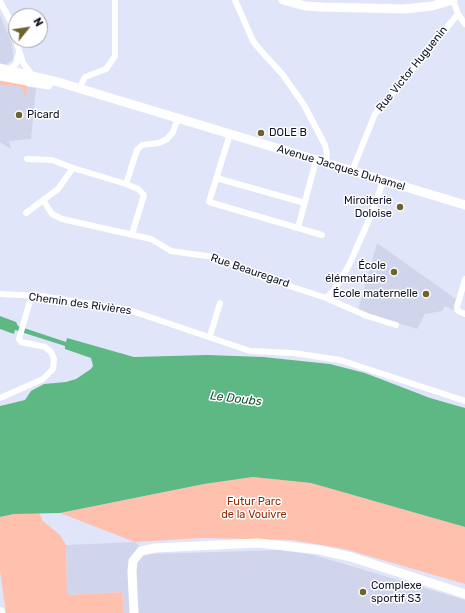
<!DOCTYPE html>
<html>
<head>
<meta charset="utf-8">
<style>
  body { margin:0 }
  #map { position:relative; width:465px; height:613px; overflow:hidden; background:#e1e5fa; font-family:Rubik,sans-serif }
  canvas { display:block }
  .north { position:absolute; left:8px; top:8px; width:40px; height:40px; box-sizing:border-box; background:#fff; border:1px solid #a0a1a8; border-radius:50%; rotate:60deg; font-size:11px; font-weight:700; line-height:16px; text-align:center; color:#121426 }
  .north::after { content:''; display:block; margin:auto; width:14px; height:18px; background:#6d612e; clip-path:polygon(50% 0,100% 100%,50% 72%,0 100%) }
</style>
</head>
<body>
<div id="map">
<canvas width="465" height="613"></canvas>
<div class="north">N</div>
</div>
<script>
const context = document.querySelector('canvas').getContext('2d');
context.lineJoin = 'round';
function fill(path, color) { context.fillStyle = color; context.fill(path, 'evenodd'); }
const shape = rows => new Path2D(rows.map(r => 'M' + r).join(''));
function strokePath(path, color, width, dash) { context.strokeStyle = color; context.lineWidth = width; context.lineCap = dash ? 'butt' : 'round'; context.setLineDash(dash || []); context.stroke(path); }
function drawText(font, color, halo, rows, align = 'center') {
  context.font = font + ' Rubik,sans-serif'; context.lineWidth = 3; context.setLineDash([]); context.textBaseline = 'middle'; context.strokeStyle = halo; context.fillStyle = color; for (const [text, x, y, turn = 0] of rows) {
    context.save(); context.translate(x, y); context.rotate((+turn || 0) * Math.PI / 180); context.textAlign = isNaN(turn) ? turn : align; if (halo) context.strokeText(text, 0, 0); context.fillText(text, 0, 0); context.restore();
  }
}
fill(shape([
  [0,15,12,44,13,54,13,59,6,65,0,64],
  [0,83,36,88,31,139,9,141,11,149,0,142],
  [377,243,456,299,453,310,445,306,442,311,425,314,417,329,358,310],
  [135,542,149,554,282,550,314,555,465,600,465,613,124,613,122,592,67,595,66,545]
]), '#d1d5ec');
fill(shape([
  [0,80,27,85,26,102,24,91,21,87,0,84],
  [253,477,311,483,465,527,465,584,345,549,292,540,202,538,135,542,60,513,204,484],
  [39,513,43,521,60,535,66,545,67,595,122,592,124,613,6,613,0,571,0,517,14,514]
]), '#ffc0ae');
fill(shape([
  [0,316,16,322,18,326,66,342,67,338,134,357,207,355,263,357,330,364,365,373,430,398,465,408,465,527,311,483,253,477,204,484,60,513,14,514,0,517,0,406,25,400,31,391,44,384,66,382,76,379,91,369,93,366,91,358,65,349,65,346,15,330,14,334,0,329]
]), '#5db884');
strokePath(shape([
  [235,0,253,41,262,52,283,75,304,105,325,145,327,155,325,163],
  [453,0,458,14,465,24],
  [0,1,11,22,16,39],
  [16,40,23,63,33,76],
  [9,70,16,64,19,52],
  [79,89,85,77,106,69,115,56,115,0],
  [230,134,209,202,322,235],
  [27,159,52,160,73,168],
  [352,171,375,114,458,14],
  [216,178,305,203],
  [126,184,138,189,144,195,132,234],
  [43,200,52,214,62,219,151,239,171,251,214,257,265,278,326,298,335,289,349,265,372,213,383,181],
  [26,213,58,189,73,168,126,184,137,150,142,145,159,143,167,139,173,132,178,118],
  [298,228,316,160],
  [465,279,457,307,458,311,465,314],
  [0,294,41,296,129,310,250,351,293,353,340,360,465,401],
  [326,298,367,316,396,325],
  [210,336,220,303],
  [0,398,43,379,53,369,54,359,51,352,45,347,21,342,19,339,31,297]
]), '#fff', 6);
strokePath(shape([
  [283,0,305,6,322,7,404,9,432,6,453,0],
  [0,68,58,82,465,205],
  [0,76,48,85],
  [134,613,132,572,133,561,141,551,155,548,258,543,320,550,351,557,465,594]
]), '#fff', 9);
strokePath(shape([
  [0,612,0,613]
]), '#fff', 10);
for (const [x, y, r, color] of [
  [19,115,4,"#6d612e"],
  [261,133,4,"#6d612e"],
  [400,207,4,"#6d612e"],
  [394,272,4,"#6d612e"],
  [426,294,4,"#6d612e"],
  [363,592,4,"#6d612e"]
]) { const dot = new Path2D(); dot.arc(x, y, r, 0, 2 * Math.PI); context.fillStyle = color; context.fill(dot); strokePath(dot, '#fff', 1.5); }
drawText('11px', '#121426', '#fff', [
  ["Rue Victor Huguenin",412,69,-51],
  ["Avenue Jacques Duhamel",341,168,17],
  ["Rue Beauregard",250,271,19],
  ["Chemin des Rivières",80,304,8]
]);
drawText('11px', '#121426', '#fff', [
  ["Picard",27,115],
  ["DOLE B",269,133],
  ["Miroiterie",392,201,"right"],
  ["Doloise",392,214,"right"],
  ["École",386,266,"right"],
  ["élémentaire",386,279,"right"],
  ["École maternelle",418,294,"right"],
  ["Complexe",371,586],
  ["sportif S3",371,599]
], 'left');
drawText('11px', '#952a05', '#fff', [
  ["Futur Parc",254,502],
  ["de la Vouivre",254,515]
]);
drawText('italic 12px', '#0f5533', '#fff', [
  ["Le Doubs",236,399,7]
]);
</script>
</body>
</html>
